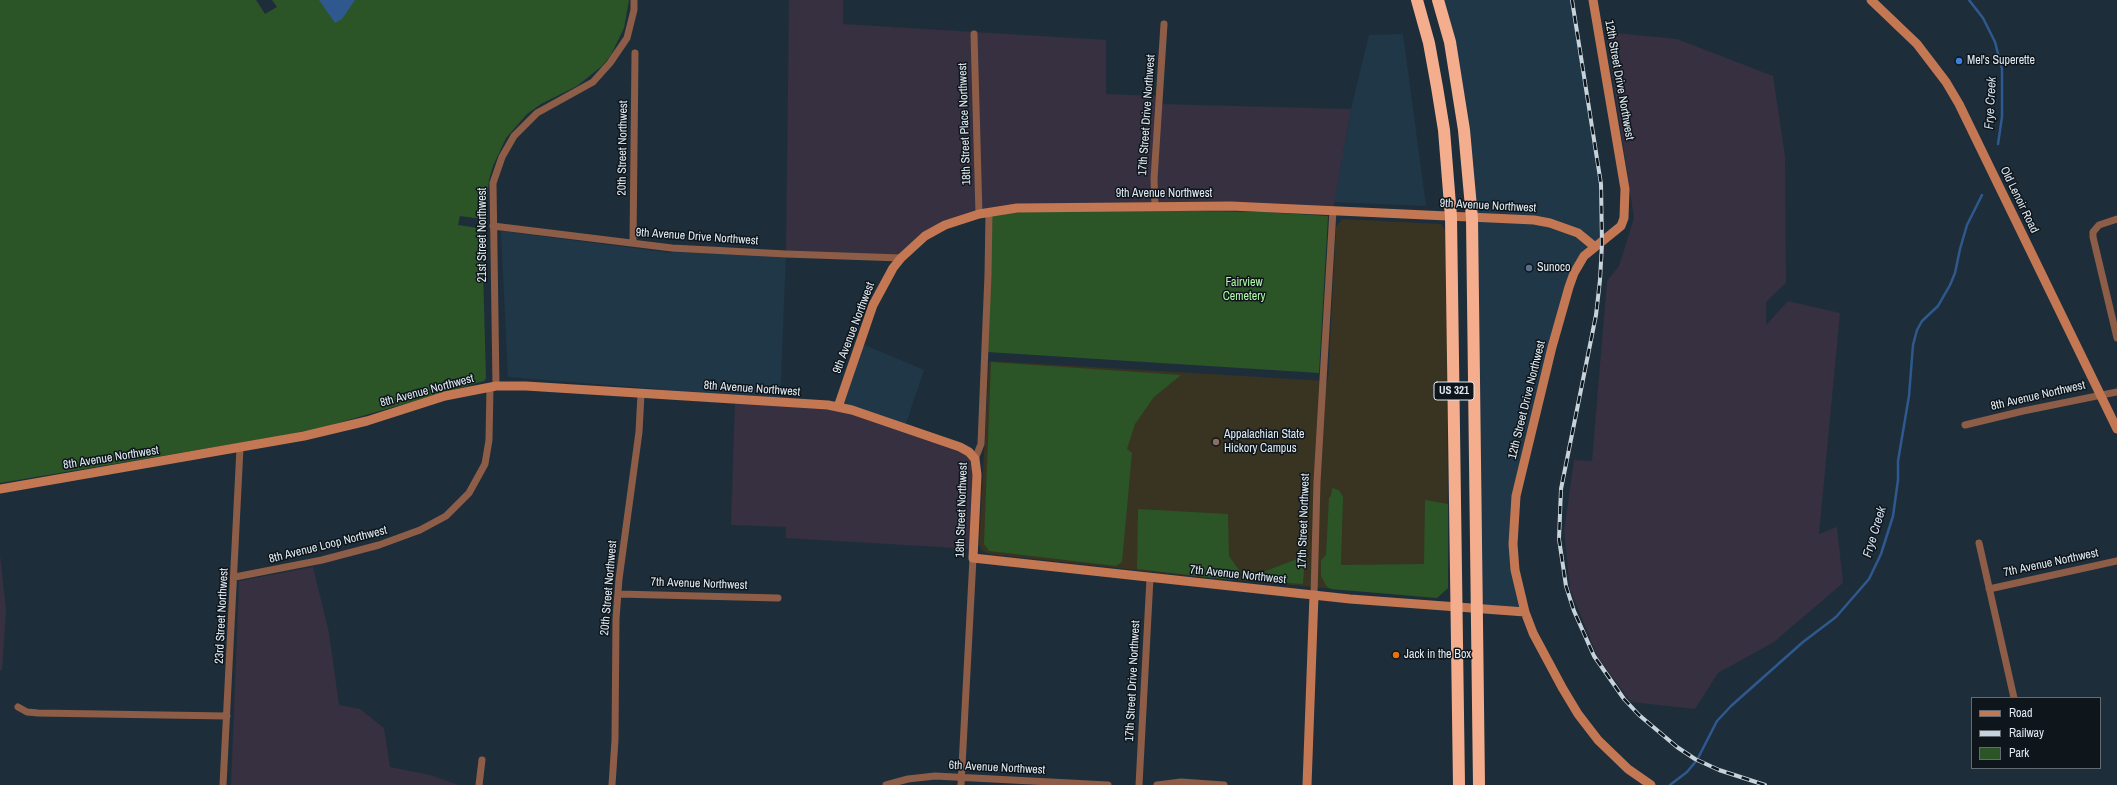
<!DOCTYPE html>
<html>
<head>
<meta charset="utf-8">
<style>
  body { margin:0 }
  #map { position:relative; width:2117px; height:785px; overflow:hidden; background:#1d2e3a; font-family:"Archivo Narrow",sans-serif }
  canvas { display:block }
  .legend { position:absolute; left:1971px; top:697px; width:130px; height:72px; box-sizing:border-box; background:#0e151b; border:1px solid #626b71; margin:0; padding:5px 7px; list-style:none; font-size:12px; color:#e0ebf3 }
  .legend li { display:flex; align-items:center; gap:8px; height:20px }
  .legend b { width:20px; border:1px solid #626b71 }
</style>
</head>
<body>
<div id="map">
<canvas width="2117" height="785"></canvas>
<ul class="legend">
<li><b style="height:5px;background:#c37753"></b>Road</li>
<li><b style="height:5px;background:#c7d3dc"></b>Railway</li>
<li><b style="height:11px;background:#2b5526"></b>Park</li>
</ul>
</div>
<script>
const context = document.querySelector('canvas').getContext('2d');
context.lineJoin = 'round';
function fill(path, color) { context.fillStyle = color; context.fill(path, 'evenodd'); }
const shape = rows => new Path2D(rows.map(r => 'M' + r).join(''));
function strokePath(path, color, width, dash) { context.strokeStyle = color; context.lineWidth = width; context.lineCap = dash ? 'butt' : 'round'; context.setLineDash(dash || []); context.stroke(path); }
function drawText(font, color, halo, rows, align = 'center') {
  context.font = font + ' "Archivo Narrow",sans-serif'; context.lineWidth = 3; context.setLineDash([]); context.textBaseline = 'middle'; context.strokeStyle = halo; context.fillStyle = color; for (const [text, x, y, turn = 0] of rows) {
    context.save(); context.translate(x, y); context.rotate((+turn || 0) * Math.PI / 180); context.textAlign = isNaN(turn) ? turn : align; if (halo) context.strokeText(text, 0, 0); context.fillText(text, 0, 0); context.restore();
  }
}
fill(shape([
  [1438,0,1572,0,1598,159,1602,203,1602,244,1595,247,1574,273,1513,528,1525,612,1478,609,1472,218],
  [1403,34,1426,206,1334,202,1351,109,1369,35],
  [501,231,672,253,672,248,786,254,780,403,659,395,659,389,508,377],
  [860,343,924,370,904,429,838,407]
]), '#203748');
fill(shape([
  [789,0,843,0,843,24,1106,40,1106,94,1159,96,1159,104,1351,109,1333,210,1051,207,955,221,901,258,786,254],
  [1606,32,1677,39,1773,76,1785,156,1786,283,1766,302,1766,325,1788,301,1840,313,1819,534,1837,527,1843,583,1774,642,1718,673,1695,709,1631,702,1598,658,1570,589,1564,531,1574,460,1592,461,1607,281,1619,266,1634,218],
  [735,400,828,405,960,447,975,459,973,549,786,538,786,527,731,525],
  [0,554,6,610,2,671,0,670],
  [313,567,329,633,339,705,360,709,384,728,390,767,430,775,459,785,231,785,239,581]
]), '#363040');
fill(shape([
  [1342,219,1441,224,1447,233,1448,588,1437,598,1190,576,989,554,982,551,979,545,989,361,1328,381,1336,227]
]), '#393321');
fill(shape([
  [0,0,256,0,265,14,277,7,272,0,629,0,624,28,611,55,602,66,577,86,541,104,527,114,506,138,493,166,489,180,485,218,482,219,460,216,458,225,478,228,482,234,486,378,484,381,331,425,287,435,0,483],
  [1136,210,1264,212,1328,216,1319,373,987,352,992,215,1030,211],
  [991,362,1181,375,1154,397,1135,424,1127,449,1132,453,1122,562,1116,566,989,551,984,544],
  [1332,488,1339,490,1343,497,1341,565,1424,564,1425,500,1448,504,1448,588,1437,598,1331,589,1327,587,1321,576,1321,560,1326,555,1329,498,1331,496],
  [1138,509,1228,514,1229,556,1241,573,1232,580,1137,569],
  [1305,556,1303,584,1258,581,1255,575]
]), '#2b5526');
fill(shape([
  [319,0,355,0,342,19,335,23]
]), '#2f598e');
strokePath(shape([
  [1969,0,1983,18,1995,42,2002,69,2002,117,1998,144],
  [1670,785,1687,772,1697,760,1717,721,1731,706,1803,642,1836,617,1869,579,1881,554,1893,516,1898,480,1898,461,1909,396,1913,345,1917,330,1922,321,1938,306,1950,285,1955,273,1960,249,1967,225,1982,195]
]), '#2f598e', 2.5);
strokePath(shape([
  [974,34,979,214],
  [1155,206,1154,179,1164,24],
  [2117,219,2099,225,2093,232,2093,237,2117,338],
  [493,226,672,248,786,254,901,258],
  [633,243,635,53],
  [496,386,493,183,502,157,514,136,537,113,593,82,610,63,627,38,634,10,634,0],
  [1965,425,2023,411,2117,392],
  [975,459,981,444,988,275,989,212],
  [1979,543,2014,698],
  [235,577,322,560,379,545,420,530,446,516,469,493,485,464,489,440,490,387],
  [1989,589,2117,561],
  [618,594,778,598],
  [1314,595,1317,482,1333,210],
  [18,707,27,712,38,713,227,716],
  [223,785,240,448],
  [479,785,482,760],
  [612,785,615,740,616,619,619,579,639,432,641,394],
  [886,785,908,779,935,776,1108,785],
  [961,785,973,558],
  [1139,785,1150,578],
  [1157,785,1181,782,1224,785]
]), '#8d5d47', 7);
strokePath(shape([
  [1593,0,1625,189,1624,218,1621,226,1584,256,1574,273,1569,287,1552,347,1516,496,1513,544,1515,570,1525,612,1533,633,1563,689,1578,714,1598,740,1628,769,1651,785],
  [1871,0,1917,44,1946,82,1959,104,2117,429],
  [838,407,873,305,893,268,901,258,925,236,945,225,979,214,1017,208,1231,206,1534,220,1550,223,1578,233,1595,247],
  [0,489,304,436,367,421,445,396,496,386,526,386,828,405,852,410,960,447,969,452,975,459,977,475,973,558,1350,599,1525,612],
  [1307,785,1314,595]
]), '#c37753', 9);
strokePath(shape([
  [1417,0,1429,43,1437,87,1444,130,1451,217,1459,785],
  [1438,0,1450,42,1464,130,1472,218,1479,785]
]), '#f5ae8d', 12);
const rail = shape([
  [1572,0,1601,184,1602,244,1600,280,1596,315,1561,489,1559,539,1566,586,1574,611,1594,656,1624,699,1639,715,1677,747,1695,759,1719,770,1765,785]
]);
strokePath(rail, '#c7d3dc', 4);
strokePath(rail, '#0e151b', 2.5, [8]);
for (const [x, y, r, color] of [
  [1959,61,4,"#3f7fe0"],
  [1529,268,4,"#5c6f8a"],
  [1216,442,4,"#8d6e63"],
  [1396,655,4,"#e8710a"]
]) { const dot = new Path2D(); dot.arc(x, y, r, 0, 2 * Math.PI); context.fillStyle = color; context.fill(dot); strokePath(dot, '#0e151b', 1.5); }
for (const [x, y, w] of [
  [1454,391,40]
]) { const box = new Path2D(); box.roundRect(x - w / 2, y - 9, w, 18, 3); context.fillStyle = '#0e151b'; context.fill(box); strokePath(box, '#e0ebf3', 1); }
drawText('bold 11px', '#e0ebf3', null, [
  ["US 321",1454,391]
]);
drawText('12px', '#e0ebf3', '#0e151b', [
  ["Mel's Superette",1967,61],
  ["Sunoco",1537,268],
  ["Appalachian State",1224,435],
  ["Hickory Campus",1224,449],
  ["Jack in the Box",1404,655]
], 'left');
drawText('12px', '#e0ebf3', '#0e151b', [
  ["12th Street Drive Northwest",1619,80,80],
  ["17th Street Drive Northwest",1147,115,-86],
  ["18th Street Place Northwest",965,124,-92],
  ["20th Street Northwest",623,148,-89],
  ["9th Avenue Northwest",1164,194],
  ["Old Lenoir Road",2019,200,64],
  ["9th Avenue Northwest",1488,206,3],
  ["21st Street Northwest",483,235,-90],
  ["9th Avenue Drive Northwest",697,237,4],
  ["9th Avenue Northwest",854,328,-69],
  ["8th Avenue Northwest",752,389,4],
  ["8th Avenue Northwest",427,391,-15],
  ["8th Avenue Northwest",2038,396,-13],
  ["12th Street Drive Northwest",1527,400,-76],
  ["8th Avenue Northwest",111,458,-9],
  ["18th Street Northwest",962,510,-88],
  ["17th Street Northwest",1304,521,-88],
  ["8th Avenue Loop Northwest",328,545,-14],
  ["7th Avenue Northwest",2051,563,-12],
  ["7th Avenue Northwest",1238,575,6],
  ["7th Avenue Northwest",699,584,2],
  ["20th Street Northwest",609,588,-85],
  ["23rd Street Northwest",222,616,-87],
  ["17th Street Drive Northwest",1133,681,-87],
  ["6th Avenue Northwest",997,768,3]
]);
drawText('12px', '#b2f9a8', '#0e151b', [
  ["Fairview",1244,283],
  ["Cemetery",1244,297]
]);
drawText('italic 13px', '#d2dfef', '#0e151b', [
  ["Frye Creek",1991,103,-87],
  ["Frye Creek",1875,532,-73]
]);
</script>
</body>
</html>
